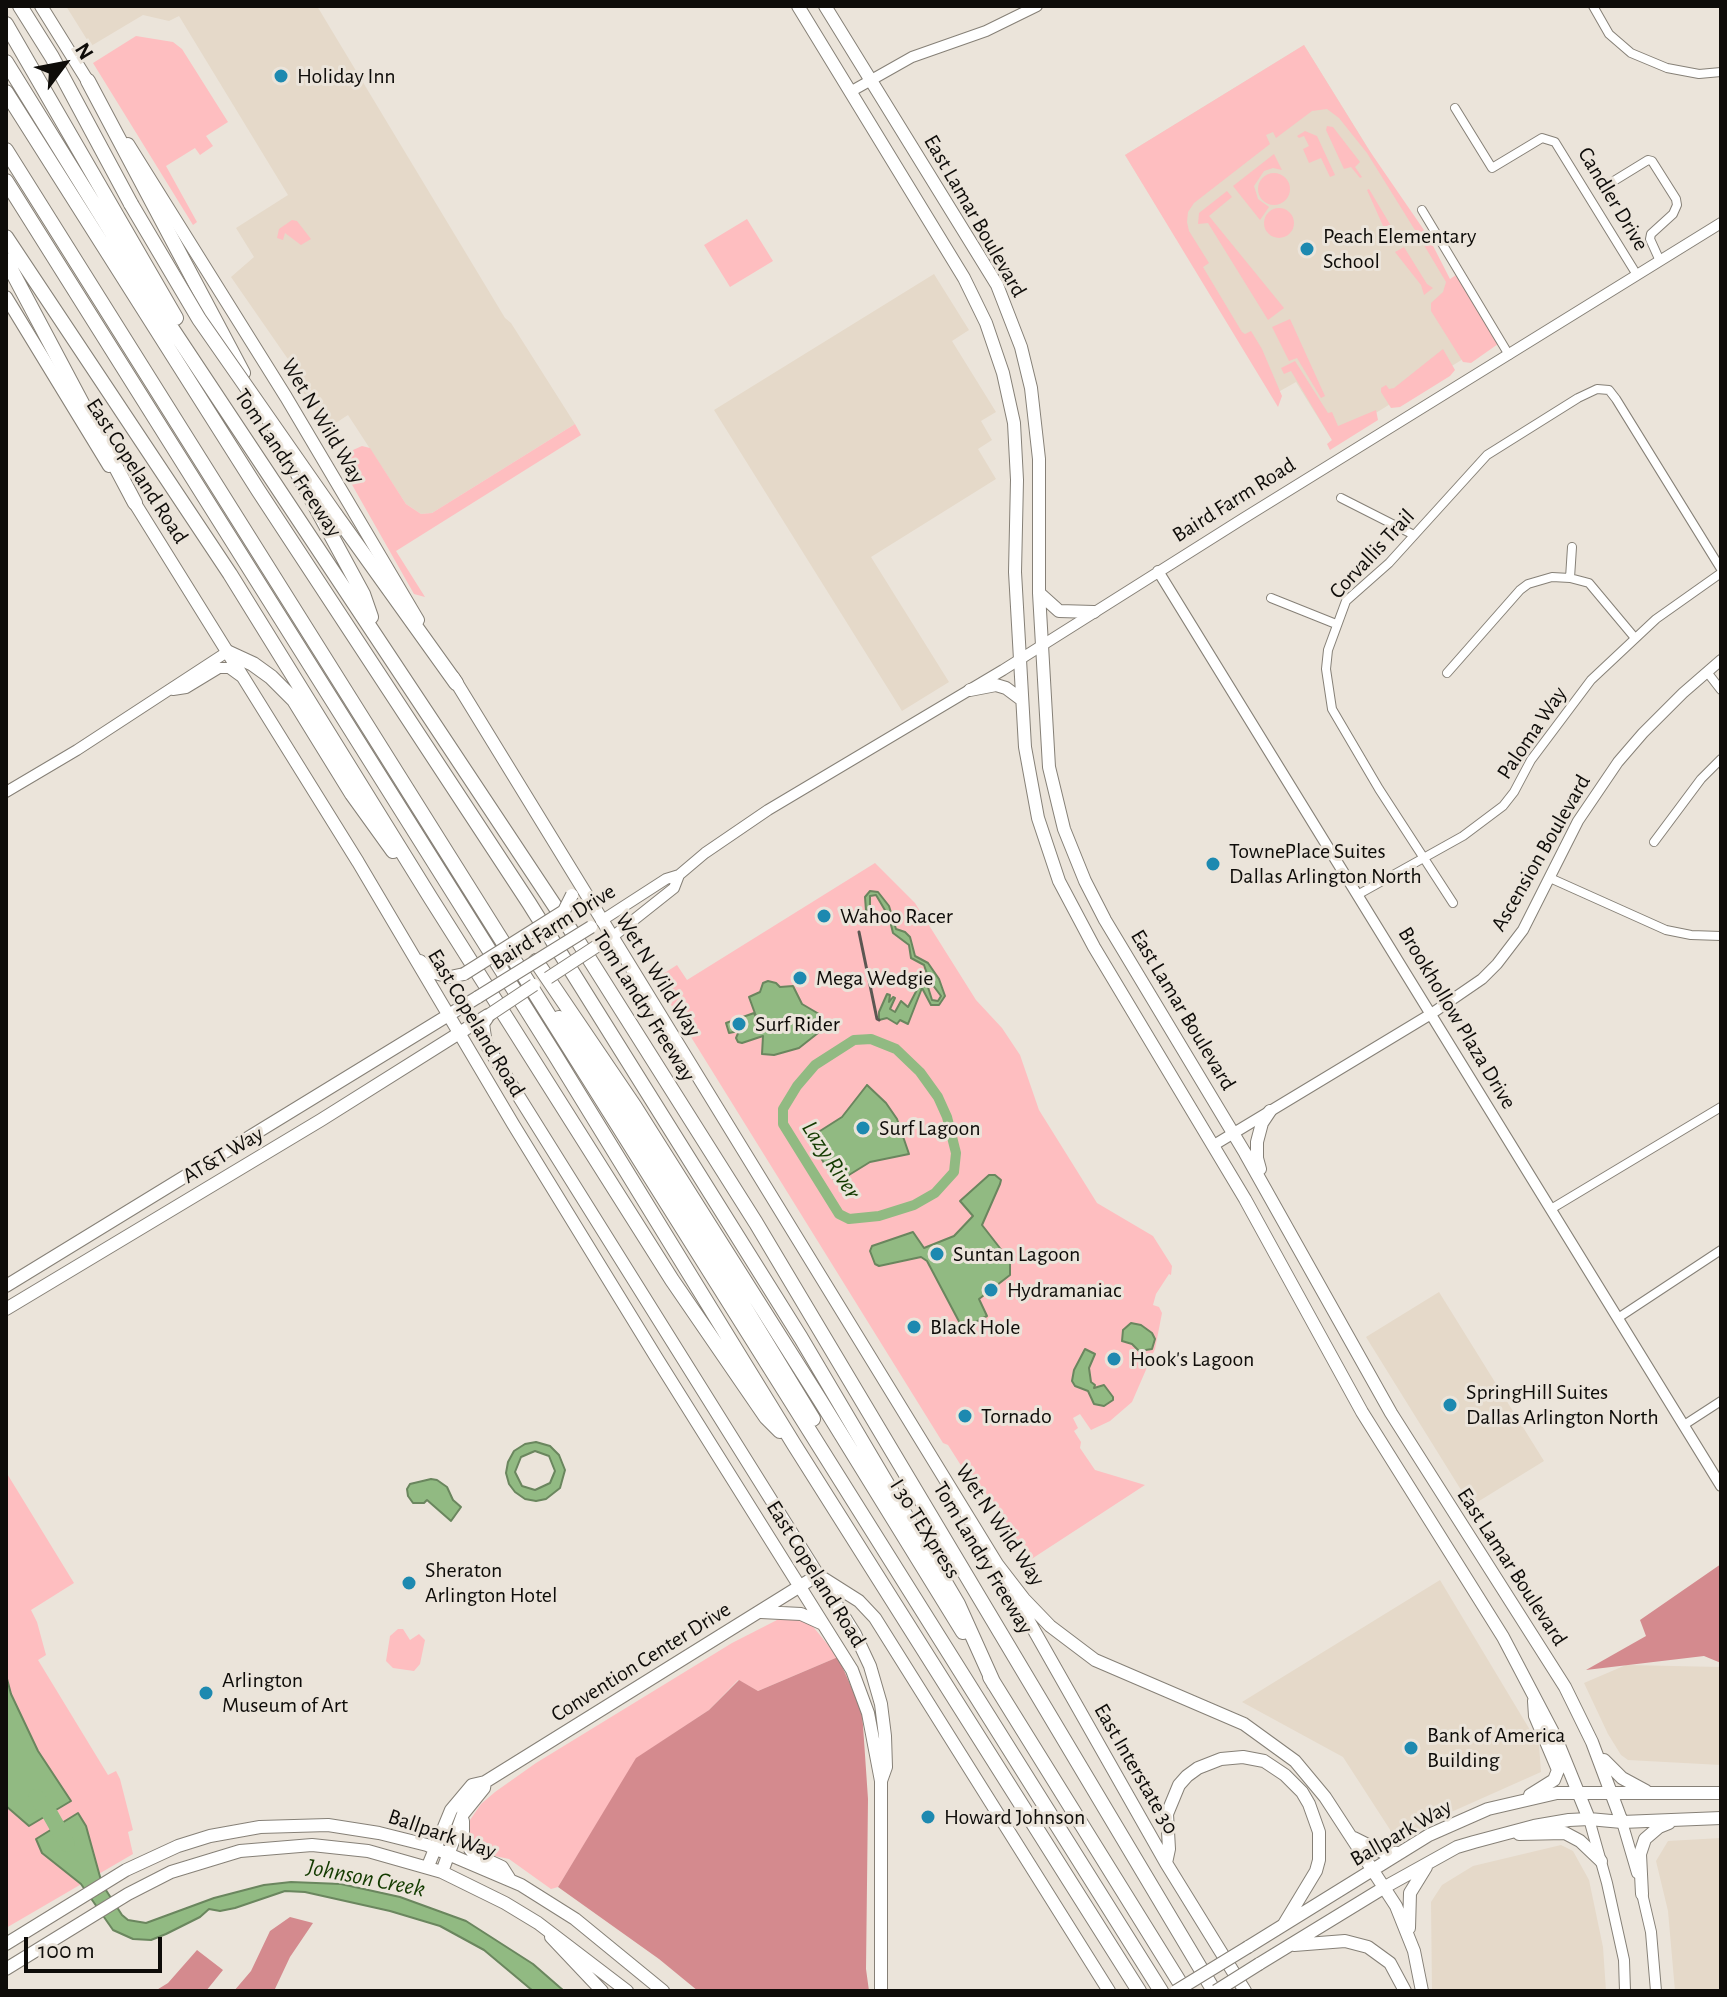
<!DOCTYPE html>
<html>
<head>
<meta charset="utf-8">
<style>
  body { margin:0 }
  #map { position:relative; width:1727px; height:1997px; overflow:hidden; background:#ebe4da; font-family:"Alegreya Sans",sans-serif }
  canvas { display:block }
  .frame { position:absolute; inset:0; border:8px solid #0e0c09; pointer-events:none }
  .north { position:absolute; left:24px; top:24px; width:80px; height:80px; -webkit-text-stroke:6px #ebe4da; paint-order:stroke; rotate:58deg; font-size:22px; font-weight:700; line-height:32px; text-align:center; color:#0e0c09 }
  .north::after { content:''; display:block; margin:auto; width:28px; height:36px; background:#0e0c09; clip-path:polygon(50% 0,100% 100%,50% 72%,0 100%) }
  .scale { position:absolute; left:24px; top:1937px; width:138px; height:36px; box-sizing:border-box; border:4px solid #0e0c09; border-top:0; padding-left:10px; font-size:24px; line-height:28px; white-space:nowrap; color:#0e0c09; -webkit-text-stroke:6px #ebe4da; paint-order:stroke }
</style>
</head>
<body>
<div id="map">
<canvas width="1727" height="1997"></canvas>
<div class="frame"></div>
<div class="north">N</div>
<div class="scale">100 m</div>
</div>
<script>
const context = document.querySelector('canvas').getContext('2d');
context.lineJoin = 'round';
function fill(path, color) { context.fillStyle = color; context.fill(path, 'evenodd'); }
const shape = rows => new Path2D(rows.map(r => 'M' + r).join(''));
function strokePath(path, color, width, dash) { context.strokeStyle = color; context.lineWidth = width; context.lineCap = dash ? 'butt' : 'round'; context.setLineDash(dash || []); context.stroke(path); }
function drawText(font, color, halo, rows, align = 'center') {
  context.font = font + ' "Alegreya Sans",sans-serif'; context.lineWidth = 6; context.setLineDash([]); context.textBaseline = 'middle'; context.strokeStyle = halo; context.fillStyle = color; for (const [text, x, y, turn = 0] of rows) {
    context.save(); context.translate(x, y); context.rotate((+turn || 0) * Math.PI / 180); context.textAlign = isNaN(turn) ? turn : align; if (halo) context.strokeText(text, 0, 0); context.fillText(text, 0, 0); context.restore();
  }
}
fill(shape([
  [66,6,317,6,505,318,511,323,575,424,432,513,421,514,406,504,348,415,328,428,303,392,292,365,231,277,254,257,236,228,288,195,179,16,169,21,143,15,91,46],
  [1304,45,1489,343,1332,440,1296,382,1273,395,1125,155],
  [934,274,969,330,952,341,996,412,981,421,992,440,978,449,996,479,871,557,949,682,902,711,714,410],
  [1439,1292,1544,1461,1471,1506,1366,1337],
  [1440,1580,1539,1745,1541,1772,1440,1817,1398,1842,1343,1757,1242,1702],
  [1626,1665,1721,1667,1721,1765,1628,1760,1621,1755,1608,1734,1584,1683],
  [1721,1838,1721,1991,1675,1991,1668,1911,1656,1861,1668,1841],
  [1561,1845,1573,1851,1589,1880,1603,1947,1606,1991,1432,1991,1431,1902,1442,1885,1473,1866]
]), '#e5d9c9');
fill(shape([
  [136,36,173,42,182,49,228,122,206,136,213,146,200,155,195,148,166,166,197,222,193,225,93,63],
  [1304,45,1369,150,1426,233,1418,235,1367,153,1339,118,1327,109,1312,111,1276,138,1273,132,1266,135,1270,144,1194,203,1188,212,1187,222,1189,231,1209,263,1203,267,1242,332,1245,334,1251,331,1262,349,1282,396,1278,407,1125,155],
  [1327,126,1333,127,1360,162,1355,167,1362,177,1360,178,1351,167,1344,169,1326,130],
  [1305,131,1317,136,1335,175,1330,177,1321,158,1309,163,1303,149,1309,146,1304,136,1299,138,1297,136],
  [1274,154,1282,170,1273,168,1264,171,1254,186,1258,199,1269,207,1260,220,1233,186],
  '1258 189a16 16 0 1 1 32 0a16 16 0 1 1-32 0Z',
  [1369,189,1400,241,1392,246,1367,190],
  [1227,191,1232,197,1209,216,1284,308,1268,320,1208,223,1198,224,1199,213],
  '1264 223a15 15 0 1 1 30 0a15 15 0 1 1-30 0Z',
  [747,219,773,261,730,287,704,245],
  [292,220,297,221,311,239,301,245,285,233,283,240,277,238,279,229],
  [1429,238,1450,279,1456,275,1498,344,1471,363,1463,362,1431,311,1431,303,1443,292,1446,282,1421,240],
  [1404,247,1427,284,1433,288,1424,295,1421,285,1395,252],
  [1290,319,1325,396,1321,398,1297,358,1289,361,1272,327],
  [1443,349,1455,370,1450,376,1400,407,1391,408,1381,392,1381,388,1386,385,1389,389,1394,388],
  [1295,361,1328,413,1332,412,1338,426,1376,410,1378,420,1330,450,1327,444,1332,440,1291,371,1284,374,1281,368],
  [575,424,581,435,396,551,425,597,414,594,338,460,353,450,362,446,370,448,406,504,421,514,432,513],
  [875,863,915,903,976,1000,1002,1028,1020,1055,1039,1110,1097,1203,1153,1236,1172,1266,1171,1275,1169,1274,1156,1294,1153,1305,1159,1307,1162,1313,1155,1349,1132,1402,1110,1421,1091,1430,1080,1414,1073,1418,1078,1428,1074,1431,1081,1442,1080,1448,1095,1470,1145,1485,1030,1560,993,1501,967,1475,948,1445,943,1443,655,979,677,965,687,980],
  [6,1472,74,1583,31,1610,37,1622,46,1655,38,1660,108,1775,116,1771,120,1779,133,1830,128,1832,133,1854,6,1928],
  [793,1616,810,1623,838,1657,758,1691,738,1680,709,1710,637,1758,558,1887,551,1889,509,1859,490,1855,474,1844,469,1831,470,1820,481,1804,495,1792,536,1763,732,1643,777,1620],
  [398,1629,403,1629,410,1640,419,1634,425,1640,420,1664,414,1671,393,1668,386,1661,390,1636]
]), '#febec0');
fill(shape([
  [1721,1564,1721,1663,1704,1656,1586,1670,1646,1636,1640,1620],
  [838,1657,862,1711,868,1799,866,1969,869,1991,698,1991,659,1959,558,1887,636,1758,709,1710,739,1680,758,1691],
  [290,1917,313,1923,290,1957,274,1991,234,1991,251,1971,270,1931],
  [197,1950,223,1970,206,1991,155,1991,168,1983]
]), '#d48a8e');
const water = shape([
  [870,891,878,892,889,906,896,929,905,932,910,937,915,956,928,963,939,979,945,996,939,1005,931,1005,922,988,908,1024,900,1020,897,1024,887,1018,879,1020,879,1012,887,994,890,995,889,1002,893,997,895,998,890,1009,895,1012,901,1001,908,1007,922,980,927,984,932,1000,938,1001,941,996,929,980,924,965,911,958,909,945,893,933,889,917,876,895,870,896,870,908,866,911,865,897,870,891],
  [768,981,776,983,780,987,793,986,802,1004,819,1014,817,1021,818,1033,799,1048,774,1055,762,1054,763,1036,742,1043,738,1042,736,1038,739,1031,729,1033,726,1023,754,1013,757,1019,749,997,760,992,763,983,768,981],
  [867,1085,886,1103,897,1119,909,1154,870,1162,836,1183,809,1138,842,1117,867,1085],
  [989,1175,995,1175,1001,1180,1000,1184,982,1225,1010,1261,1010,1275,979,1299,987,1316,963,1329,927,1261,921,1257,879,1266,875,1264,870,1251,872,1246,913,1232,924,1248,954,1236,973,1216,960,1201,989,1175],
  [1131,1323,1141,1325,1152,1333,1155,1339,1152,1349,1139,1351,1132,1344,1122,1341,1123,1330,1131,1323],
  [1085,1349,1095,1354,1089,1368,1091,1382,1095,1385,1094,1388,1104,1385,1113,1397,1113,1400,1104,1406,1094,1404,1088,1391,1075,1386,1072,1381,1074,1370,1085,1349],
  [536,1442,550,1446,559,1455,565,1470,560,1488,546,1499,536,1501,525,1499,515,1492,509,1484,506,1473,508,1462,514,1451,525,1444,536,1442],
  [535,1451,549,1456,555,1471,550,1483,535,1490,522,1486,515,1472,521,1457,535,1451],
  [431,1479,437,1480,447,1487,453,1500,461,1507,451,1521,427,1500,424,1503,413,1503,408,1496,407,1489,410,1484,431,1479],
  [6,1675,11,1694,38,1751,71,1801,29,1826,6,1806,6,1675],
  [78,1813,86,1826,102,1884,122,1915,128,1920,146,1923,214,1898,264,1885,291,1882,341,1884,400,1897,466,1921,533,1964,564,1991,533,1991,484,1950,440,1926,390,1911,305,1892,285,1891,235,1908,220,1911,209,1909,200,1917,166,1934,151,1940,133,1939,113,1930,81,1884,42,1853,36,1839,78,1813]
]);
fill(water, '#91ba82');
strokePath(water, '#6a865e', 2);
strokePath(shape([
  [871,1039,896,1049,920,1072,938,1097,947,1117,956,1153,954,1172,935,1193,914,1205,879,1216,849,1219,839,1214,783,1124,783,1109,797,1086,815,1065,854,1040,871,1039]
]), '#91ba82', 10);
strokePath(shape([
  [36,1797,50,1814,67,1844]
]), '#91ba82', 16);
const minor = shape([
  [1593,6,1609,34,1631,53,1667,68,1699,74,1721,72],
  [1455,108,1492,168,1542,138,1555,142,1637,275],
  [1604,187,1648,160,1652,161,1676,199,1677,205,1673,214,1651,234,1650,239,1660,261],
  [1422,210,1509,355],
  [1341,498,1414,535],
  [1570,578,1572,547],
  [1271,598,1336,624],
  [1707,672,1721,690],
  [1447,673,1520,590,1528,584,1552,577,1570,578,1589,583,1635,638],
  [1654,842,1701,779,1721,759],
  [1550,878,1666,930,1691,935,1721,936],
  [1359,894,1463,836,1503,806,1514,792,1531,760,1591,680,1656,619,1721,573],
  [1453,903,1379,789,1332,709,1326,669,1328,650,1346,601,1389,563,1487,455,1578,398,1597,389,1609,390,1616,399,1721,569],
  [1551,1209,1721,1107],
  [1618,1318,1721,1250],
  [1684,1425,1721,1401]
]);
const tertiary = shape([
  [850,92,912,57,986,31,1037,6],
  [1158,571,1721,1486],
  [173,690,186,688,219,668,229,668,240,676],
  [6,792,77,750,227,652],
  [601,921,666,879,679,875,705,853,768,810,1003,670,1244,518,1721,223],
  [611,938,674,888,679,875],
  [1214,1145,1431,1014,1482,979,1497,964,1523,930,1578,821,1618,762,1643,733,1683,693,1721,660],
  [1589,1819,1607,1883,1624,1960,1625,1991],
  [1622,1822,1637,1873],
  [1641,1889,1651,1932,1656,1991]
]);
const secondary = shape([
  [41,6,92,88],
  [798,6,964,278,986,323,1003,373,1014,423,1017,480,1015,572,1025,747,1038,818,1059,881,1094,947,1245,1199,1362,1412,1503,1637,1556,1738,1589,1819],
  [825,6,997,285,1021,347,1031,388,1039,459,1039,593,1049,767,1064,829,1085,881,1105,920,1245,1153,1391,1413,1565,1687,1592,1742,1622,1822],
  [128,144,286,397,418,620],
  [6,297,109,466],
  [131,497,358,862,513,1124,656,1357,852,1670,868,1713,881,1781],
  [1039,593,1059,611,1094,612],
  [453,677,997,1564,1024,1599,1050,1626,1095,1660,1244,1724,1295,1761,1325,1797,1396,1906,1414,1951,1422,1991],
  [970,690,996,685,1006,688,1022,700],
  [420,961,435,973,450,977,464,974],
  [489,1015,483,1024,486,1044,855,1634,870,1666,881,1704,885,1736,886,1767,881,1781,881,1991],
  [1260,1169,1257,1158,1257,1142,1262,1123,1270,1111],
  [6,1286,478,997],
  [6,1309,321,1120,488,1015],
  [1014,1595,1166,1863,1245,1991],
  [761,1612,801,1614,823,1624],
  [1604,1760,1622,1778,1646,1791],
  [1530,1795,1554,1780,1558,1770,1535,1716,1534,1701],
  [463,1821,463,1835,470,1849,474,1854,502,1867,509,1878],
  [1519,1834,1565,1833,1580,1841,1601,1861],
  [1354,1838,1384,1853,1400,1853],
  [1166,1863,1169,1849,1167,1814,1179,1785,1187,1776,1198,1768,1221,1759,1243,1757,1264,1761,1285,1775,1302,1792,1309,1804,1319,1832,1319,1860,1316,1871,1284,1924],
  [428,1866,451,1810,472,1785,485,1782,818,1575,859,1601,875,1618,1109,1991],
  [442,1872,463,1814,484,1788,485,1782],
  [1642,1894,1640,1854,1645,1839,1659,1827,1669,1823],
  [1409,1928,1410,1893,1426,1867],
  [551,1937,602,1991],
  [6,1944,126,1870,178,1846,210,1836,260,1827,328,1825,379,1833,427,1845,521,1885,575,1919,663,1991],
  [1294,1945,1345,1941,1368,1947,1390,1963,1405,1991],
  [1248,1947,1429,1835,1488,1809,1557,1793,1721,1793],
  [1259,1964,1385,1887,1457,1847,1474,1842,1534,1826,1569,1820,1589,1819,1622,1822,1721,1818],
  [6,1969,128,1894,171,1872,240,1851,312,1845,368,1851,442,1872,505,1903,538,1923,627,1991]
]);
const motorway = shape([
  [20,6,52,57,131,204],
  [6,24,176,318],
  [6,62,159,309,578,941,756,1223,1214,1991],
  [88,81,243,373],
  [6,92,258,490,529,903,801,1338,958,1604,994,1684],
  [6,150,1161,1991],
  [6,181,555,1055,795,1446,1139,1991],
  [6,237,230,574,430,897,672,1280,766,1417,780,1431],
  [6,260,135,503],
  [287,454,363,594,371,617],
  [335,514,456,683],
  [227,652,253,664,271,677,294,700,352,794,393,851],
  [536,961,635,1107,820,1400,963,1632],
  [559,1018,617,1098,813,1419],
  [990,1677,1185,1991]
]);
strokePath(minor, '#868077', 10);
strokePath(tertiary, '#868077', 12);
strokePath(secondary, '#868077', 14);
strokePath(motorway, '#868077', 16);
strokePath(minor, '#fff', 8);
strokePath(tertiary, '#fff', 10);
strokePath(secondary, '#fff', 12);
strokePath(motorway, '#fff', 14);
strokePath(shape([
  [859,932,877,1019,879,1020]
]), '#5b5752', 3);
const secondaryBridge = shape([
  [464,974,564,911,572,895],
  [548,978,600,944],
  [478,997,591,927],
  [489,1015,534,985],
  [1176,1991,1248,1947],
  [1216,1991,1259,1964]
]);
const motorwayBridge = shape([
  [131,204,199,319,335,514]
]);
strokePath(secondaryBridge, '#868077', 14, []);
strokePath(motorwayBridge, '#868077', 16, []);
strokePath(secondaryBridge, '#fff', 12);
strokePath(motorwayBridge, '#fff', 14);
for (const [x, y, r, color] of [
  [281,76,8,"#1d89b0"],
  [1307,249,8,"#1d89b0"],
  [1213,864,8,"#1d89b0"],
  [824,916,8,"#1d89b0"],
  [800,978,8,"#1d89b0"],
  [739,1024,8,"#1d89b0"],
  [863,1128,8,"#1d89b0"],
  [937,1254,8,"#1d89b0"],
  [991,1290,8,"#1d89b0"],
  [914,1327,8,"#1d89b0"],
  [1114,1359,8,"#1d89b0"],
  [1450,1405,8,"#1d89b0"],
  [965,1416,8,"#1d89b0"],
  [409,1583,8,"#1d89b0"],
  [206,1693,8,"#1d89b0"],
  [1411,1748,8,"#1d89b0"],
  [928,1817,8,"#1d89b0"]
]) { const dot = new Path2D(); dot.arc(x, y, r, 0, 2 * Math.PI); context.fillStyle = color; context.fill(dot); strokePath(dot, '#ebe4da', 3); }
drawText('22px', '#0e0c09', '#ebe4da', [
  ["Holiday Inn",297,76],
  ["Peach Elementary",1323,236],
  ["School",1323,261],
  ["TownePlace Suites",1229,851],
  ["Dallas Arlington North",1229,876],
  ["Wahoo Racer",840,916],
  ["Mega Wedgie",816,978],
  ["Surf Rider",755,1024],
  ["Surf Lagoon",879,1128],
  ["Suntan Lagoon",953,1254],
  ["Hydramaniac",1007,1290],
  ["Black Hole",930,1327],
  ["Hook's Lagoon",1130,1359],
  ["SpringHill Suites",1466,1392],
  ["Dallas Arlington North",1466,1417],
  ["Tornado",981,1416],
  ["Sheraton",425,1570],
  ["Arlington Hotel",425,1595],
  ["Arlington",222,1680],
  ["Museum of Art",222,1705],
  ["Bank of America",1427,1735],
  ["Building",1427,1760],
  ["Howard Johnson",944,1817]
], 'left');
drawText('22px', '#0e0c09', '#ebe4da', [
  ["Candler Drive",1613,199,59],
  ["East Lamar Boulevard",975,216,60],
  ["Wet N Wild Way",323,421,59],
  ["Tom Landry Freeway",288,463,56],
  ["East Copeland Road",137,471,57],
  ["Baird Farm Road",1234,500,-32],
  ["Corvallis Trail",1372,554,-47],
  ["Paloma Way",1532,733,-56],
  ["Ascension Boulevard",1541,853,-60],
  ["Baird Farm Drive",553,927,-32],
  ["Wet N Wild Way",658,975,58],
  ["Tom Landry Freeway",644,1006,58],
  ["East Lamar Boulevard",1183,1010,59],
  ["Brookhollow Plaza Drive",1457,1018,59],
  ["East Copeland Road",476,1023,59],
  ["AT&T Way",223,1155,-31],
  ["Wet N Wild Way",1000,1525,56],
  ["I 30 TEXpress",925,1529,58],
  ["Tom Landry Freeway",983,1558,59],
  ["East Lamar Boulevard",1512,1567,57],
  ["East Copeland Road",816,1574,58],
  ["Convention Center Drive",641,1662,-32],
  ["East Interstate 30",1136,1769,60],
  ["Ballpark Way",1401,1833,-30],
  ["Ballpark Way",442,1834,19]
]);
drawText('italic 24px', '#133b00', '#ebe4da', [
  ["Lazy River",831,1160,57],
  ["Johnson Creek",366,1878,11]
]);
</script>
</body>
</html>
